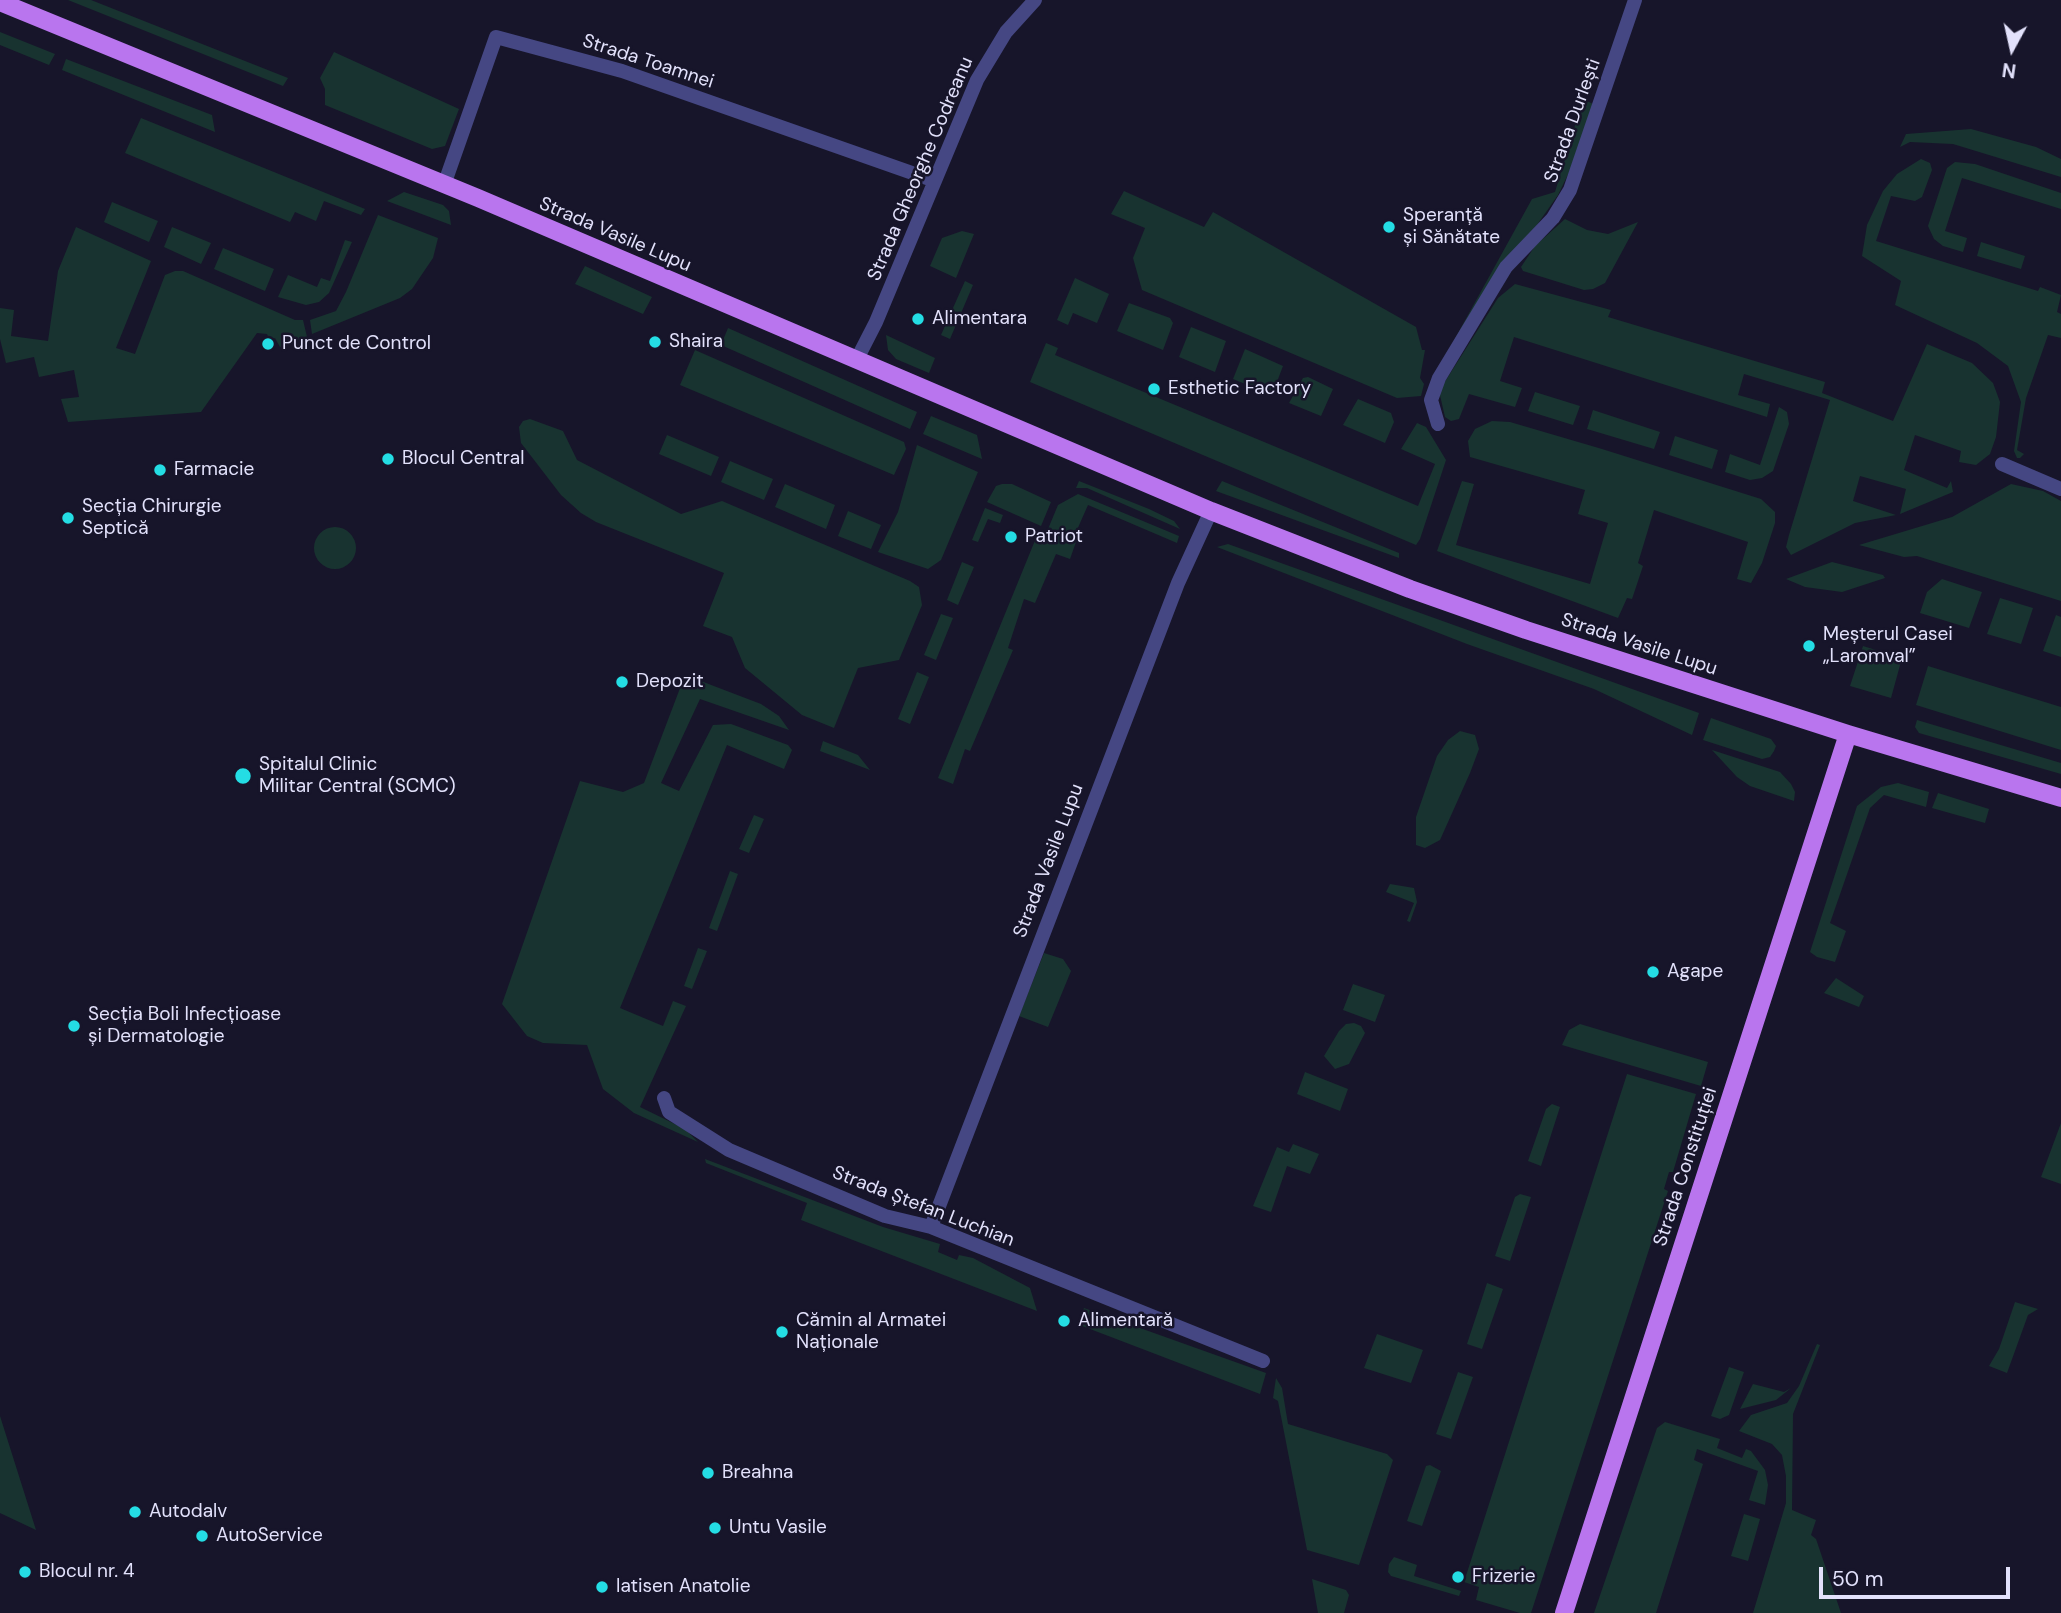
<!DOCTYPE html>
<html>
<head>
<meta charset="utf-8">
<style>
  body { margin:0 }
  #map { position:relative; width:2061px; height:1613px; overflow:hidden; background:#17152a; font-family:"DM Sans",sans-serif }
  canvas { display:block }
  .north { position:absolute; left:1977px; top:14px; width:70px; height:70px; -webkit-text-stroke:5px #17152a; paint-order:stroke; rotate:188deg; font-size:19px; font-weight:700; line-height:28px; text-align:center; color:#e2e1fb }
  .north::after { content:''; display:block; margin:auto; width:24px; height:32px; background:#e2e1fb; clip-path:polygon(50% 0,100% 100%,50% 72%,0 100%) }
  .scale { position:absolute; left:1819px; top:1567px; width:191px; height:32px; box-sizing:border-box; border:4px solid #e2e1fb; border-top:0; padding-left:9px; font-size:21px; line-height:24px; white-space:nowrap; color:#e2e1fb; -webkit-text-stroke:5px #17152a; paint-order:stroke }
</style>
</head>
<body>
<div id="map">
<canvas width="2061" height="1613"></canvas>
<div class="north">N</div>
<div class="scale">50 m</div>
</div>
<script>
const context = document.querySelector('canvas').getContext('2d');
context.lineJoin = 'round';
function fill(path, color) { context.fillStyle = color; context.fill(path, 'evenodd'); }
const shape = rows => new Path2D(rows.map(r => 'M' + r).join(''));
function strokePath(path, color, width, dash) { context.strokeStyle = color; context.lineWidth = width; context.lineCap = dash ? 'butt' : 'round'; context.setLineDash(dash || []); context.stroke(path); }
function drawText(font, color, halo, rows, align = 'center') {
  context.font = font + ' "DM Sans",sans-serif'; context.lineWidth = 5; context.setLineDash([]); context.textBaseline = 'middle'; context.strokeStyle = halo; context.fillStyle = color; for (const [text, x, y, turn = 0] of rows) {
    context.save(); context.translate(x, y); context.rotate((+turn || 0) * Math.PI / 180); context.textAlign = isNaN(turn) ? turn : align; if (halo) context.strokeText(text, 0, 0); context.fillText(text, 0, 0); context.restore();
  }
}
fill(shape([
  [68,0,91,0,288,78,283,86],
  [0,32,55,54,49,65,0,45],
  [334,52,459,109,445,146,432,149,325,105,325,89,320,78],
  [66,59,212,115,215,132,62,70],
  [1583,99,1593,104,1574,162,1558,195,1447,353,1532,199,1555,192],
  [141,118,365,209,361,215,324,201,316,221,295,212,290,222,125,153],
  [1971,129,2036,147,2061,159,2061,177,1953,144,1910,142,1900,147,1906,134],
  [1921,159,1930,163,1932,170,1922,197,1915,201,1891,196,1876,241,2038,291,2040,287,2061,295,2057,312,2061,314,2061,338,2048,335,2026,398,2017,450,2024,454,2020,458,2017,458,2014,451,2021,402,2008,366,1977,343,1895,305,1901,281,1862,256,1867,225,1883,191,1897,174],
  [1955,162,1975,164,2061,193,2061,209,1962,178,1945,231,1967,238,1963,252,1943,246,1934,239,1928,226,1947,168],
  [1124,191,1204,227,1213,212,1416,327,1422,350,1425,350,1420,378,1424,384,1421,396,1397,398,1142,290,1133,258,1145,228,1111,214],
  [404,192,443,205,449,211,451,225,387,201],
  [112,202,158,221,149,242,104,222],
  [378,215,438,238,433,258,412,289,400,298,312,334,310,320,336,311,346,292],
  [1565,219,1587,230,1608,234,1638,222,1605,283,1593,289,1584,290,1523,271,1521,267,1535,246],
  [76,227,151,261,116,348,135,354,165,275,175,271,183,271,295,320,303,320,307,337,280,347,275,338,270,341,267,334,257,333,201,412,68,422,61,399,79,397,74,370,39,377,34,357,6,363,0,339,0,308,14,310,11,336,48,341,58,271],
  [172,227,211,243,201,264,164,247],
  [962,231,974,234,956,278,930,266,942,238],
  [345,240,352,242,329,293,319,302,306,305,278,297,288,275,317,287,321,278,330,281],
  [1981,242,2025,256,2021,269,1977,256],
  [223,248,274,269,265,291,214,269],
  [585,266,652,297,643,314,575,284],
  [1075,278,1109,294,1097,323,1073,313,1068,325,1057,320],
  [965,281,973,285,950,339,941,335],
  [1515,284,1611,310,1608,317,1825,382,1822,393,1893,421,1927,344,1972,363,1993,383,2000,402,1996,437,1990,454,1976,465,1959,462,1961,451,1915,435,1904,470,1947,488,1951,481,1953,492,1900,514,1906,489,1860,476,1853,501,1896,515,1855,523,1791,555,1786,547,1789,535,1830,400,1744,374,1738,395,1770,404,1767,417,1514,337,1500,381,1522,388,1515,407,1469,394,1459,419,1451,421,1445,417,1439,391,1498,298],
  [1129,303,1170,318,1173,323,1163,350,1117,331],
  [1191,327,1226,341,1215,372,1179,357],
  [728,328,917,412,910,429,721,345],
  [886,335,935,358,929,373,896,359,888,350],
  [1046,343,1058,348,1055,355,1418,506,1435,464,1401,449,1417,423,1426,427,1446,460,1420,539,1416,545,1030,382],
  [1245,349,1283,366,1272,395,1233,379],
  [695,350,904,442,906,449,894,475,680,385],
  [1308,377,1333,389,1321,416,1289,403,1303,378],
  [1535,392,1580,406,1573,425,1528,411],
  [1358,399,1391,413,1394,422,1385,443,1343,425],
  [1779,407,1787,412,1789,424,1773,471,1762,478,1750,480,1725,472,1730,454,1760,465],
  [1593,410,1660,432,1654,449,1587,429],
  [931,416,977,435,982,459,923,434],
  [530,419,563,431,577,460,681,514,722,501,910,581,919,587,922,605,899,660,858,668,834,728,802,715,745,668,732,637,703,626,724,573,596,522,581,513,561,495,521,443,519,427,523,421],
  [1492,421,1510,422,1602,449,1761,499,1775,512,1775,523,1762,563,1751,583,1737,579,1748,542,1654,510,1638,563,1643,566,1632,599,1627,598,1618,618,1437,551,1462,481,1474,484,1456,545,1590,584,1608,523,1578,514,1585,490,1470,457,1468,441,1475,429],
  [667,435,719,457,711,476,659,454],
  [1675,436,1718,450,1712,469,1669,455],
  [917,445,978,472,941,560,928,569,878,552,898,512],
  [730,461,773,479,764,500,721,482],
  [1079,481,1149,509,1174,521,1180,529,1087,488,1076,488],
  [1222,481,1399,553,1399,558,1216,491],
  [785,484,835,505,826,529,775,507],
  [1002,484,1012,484,1051,502,1041,526,987,502,996,486],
  [2011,484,2043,491,2061,501,2061,601,1917,556,1904,557,1859,545,1952,517],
  [1078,494,1179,536,1177,543,1088,505,1073,539,1076,542,1070,559,1056,554,1035,603,1024,599,1008,648,1013,650,970,751,965,749,953,784,938,778,1036,538,1043,541,1058,505],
  [985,508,1003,515,1000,523,988,519,978,542,972,540],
  [848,511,881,525,871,549,838,536],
  '314 548a21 21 0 1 1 42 0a21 21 0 1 1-42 0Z',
  [1228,544,1699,713,1692,735,1594,689,1467,644,1217,547],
  [962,562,974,567,958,605,947,600],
  [1832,562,1883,575,1885,578,1842,592,1805,587,1786,579],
  [1942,579,1982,592,1969,628,1920,613,1927,592],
  [2000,598,2033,608,2021,644,1987,634],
  [941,614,953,618,936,660,924,655],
  [2056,615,2061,617,2061,657,2043,651],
  [1863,646,1902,658,1891,698,1850,686],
  [1928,666,2061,707,2061,750,1916,705],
  [917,672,929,677,910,724,898,719],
  [685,675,761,704,779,716,789,730,700,699,661,783,679,791,713,725,731,724,788,745,792,750,784,769,727,745,620,1008,663,1026,673,1001,686,1006,640,1107,685,1129,698,1142,634,1113,603,1089,587,1045,543,1043,527,1036,502,1004,580,781,623,792,644,783],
  [1711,718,1771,739,1776,746,1774,751,1770,757,1762,759,1703,740],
  [1917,720,2061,763,2061,774,1919,733,1915,727],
  [1460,731,1475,735,1479,749,1470,773,1440,840,1425,848,1416,845,1416,817,1437,756,1448,740],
  [823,741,858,755,870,770,820,751],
  [1712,750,1780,772,1791,784,1795,792,1794,801,1750,786,1737,777],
  [1898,783,1929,792,1926,807,1884,795,1870,808,1830,923,1846,931,1835,962,1817,957,1810,952,1857,806,1881,787],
  [1938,793,1989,809,1985,823,1932,808],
  [754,815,764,819,749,853,739,849],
  [730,871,738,874,717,931,709,928],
  [1390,884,1414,888,1417,902,1410,922,1407,921,1414,903,1386,892],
  [698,948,707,951,692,989,684,986],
  [1044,953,1063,959,1071,971,1048,1027,1019,1016],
  [1836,978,1864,996,1859,1007,1824,993],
  [1353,984,1385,995,1375,1022,1343,1010],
  [1354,1023,1361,1026,1365,1033,1349,1064,1335,1069,1324,1056,1339,1031,1346,1024],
  [1580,1024,1708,1062,1701,1086,1562,1045,1569,1030],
  [1305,1072,1348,1089,1340,1111,1297,1094],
  [1627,1074,1696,1094,1673,1172,1669,1172,1664,1189,1668,1191,1531,1613,1520,1613,1476,1600,1479,1587,1464,1582],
  [1552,1104,1560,1107,1541,1166,1528,1161,1546,1109],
  [2061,1123,2061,1184,2041,1177],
  [1293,1144,1319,1154,1310,1174,1287,1166,1271,1212,1253,1206,1277,1147,1289,1152],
  [705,1159,883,1227,940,1244,938,1252,957,1260,959,1255,973,1258,1030,1288,1037,1311,801,1220,807,1203,706,1163],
  [1520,1194,1531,1197,1510,1261,1495,1256,1515,1197],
  [1487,1283,1503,1289,1482,1349,1467,1344],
  [2015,1302,2038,1309,2028,1315,2007,1373,1989,1366,1999,1349],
  [1084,1308,1266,1373,1260,1394,1077,1324],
  [1377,1334,1423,1350,1411,1383,1364,1368],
  [1817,1344,1820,1345,1793,1414,1792,1510,1816,1520,1811,1535,1816,1539,1841,1613,1753,1613,1786,1503,1786,1476,1782,1455,1772,1444,1739,1431,1751,1415,1787,1403,1799,1386],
  [1729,1367,1744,1372,1729,1415,1720,1419,1711,1416],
  [1458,1372,1473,1377,1451,1439,1436,1434],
  [1276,1378,1282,1388,1288,1424,1387,1454,1393,1460,1359,1565,1307,1550,1278,1401,1273,1398],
  [1753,1384,1784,1392,1791,1388,1776,1400,1740,1409],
  [0,1416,36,1530,0,1513],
  [1665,1422,1720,1439,1717,1448,1742,1458,1746,1449,1751,1451,1765,1470,1768,1485,1765,1505,1749,1500,1758,1471,1697,1449,1694,1460,1703,1464,1656,1613,1594,1613,1657,1428],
  [1430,1465,1441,1471,1422,1526,1407,1521,1426,1466],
  [1744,1514,1760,1519,1748,1561,1731,1556],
  [1394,1557,1417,1565,1414,1576,1461,1591,1459,1596,1391,1576,1388,1572,1389,1564],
  [1312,1579,1346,1590,1349,1595,1344,1613,1318,1613]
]), '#183330');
strokePath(shape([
  [444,185,496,37,622,71,935,181],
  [856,361,876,322,977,80,1006,32,1035,0],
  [1438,424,1431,400,1439,378,1506,267,1553,218,1570,190,1635,0],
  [2002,464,2061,489],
  [664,1098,669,1112,729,1150,885,1216,931,1227,1263,1361],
  [931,1227,1178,583,1211,511]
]), '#454783', 14);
strokePath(shape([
  [0,2,478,198,1211,511,1410,589,1526,630,1848,734,2061,798],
  [1564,1613,1848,734]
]), '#b975ee', 18);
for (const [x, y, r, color] of [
  [1389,227,7,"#24dde4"],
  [918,319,7,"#24dde4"],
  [655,342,7,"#24dde4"],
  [268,344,7,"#24dde4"],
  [1154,389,7,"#24dde4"],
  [388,459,7,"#24dde4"],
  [160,470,7,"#24dde4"],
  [68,518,7,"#24dde4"],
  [1011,537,7,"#24dde4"],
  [1809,646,7,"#24dde4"],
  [622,682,7,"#24dde4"],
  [243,776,9,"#24dde4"],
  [1653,972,7,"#24dde4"],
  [74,1026,7,"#24dde4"],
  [1064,1321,7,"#24dde4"],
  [782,1332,7,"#24dde4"],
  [708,1473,7,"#24dde4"],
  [135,1512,7,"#24dde4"],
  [715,1528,7,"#24dde4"],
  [202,1536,7,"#24dde4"],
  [25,1572,7,"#24dde4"],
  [1458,1577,7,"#24dde4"],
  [602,1587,7,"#24dde4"]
]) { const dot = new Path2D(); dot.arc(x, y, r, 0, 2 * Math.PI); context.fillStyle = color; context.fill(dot); strokePath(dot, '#17152a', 2.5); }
drawText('19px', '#e2e1fb', '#17152a', [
  ["Strada Toamnei",648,62,18],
  ["Strada Durlești",1573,121,-70],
  ["Strada Gheorghe Codreanu",921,169,-67],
  ["Strada Vasile Lupu",615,235,23],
  ["Strada Vasile Lupu",1639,645,18],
  ["Strada Vasile Lupu",1049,861,-69],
  ["Strada Constituției",1686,1167,-72],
  ["Strada Ștefan Luchian",923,1207,21]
]);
drawText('19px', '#e2e1fb', '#17152a', [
  ["Speranță",1403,216],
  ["și Sănătate",1403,238],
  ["Alimentara",932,319],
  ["Shaira",669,342],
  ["Punct de Control",282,344],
  ["Esthetic Factory",1168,389],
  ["Blocul Central",402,459],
  ["Farmacie",174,470],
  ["Secția Chirurgie",82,507],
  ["Septică",82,529],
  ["Patriot",1025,537],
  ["Meșterul Casei",1823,635],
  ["„Laromval”",1823,657],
  ["Depozit",636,682],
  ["Spitalul Clinic",259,765],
  ["Militar Central (SCMC)",259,787],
  ["Agape",1667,972],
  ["Secția Boli Infecțioase",88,1015],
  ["și Dermatologie",88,1037],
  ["Cămin al Armatei",796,1321],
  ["Naționale",796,1343],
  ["Alimentară",1078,1321],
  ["Breahna",722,1473],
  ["Autodalv",149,1512],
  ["Untu Vasile",729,1528],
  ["AutoService",216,1536],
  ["Blocul nr. 4",39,1572],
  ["Frizerie",1472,1577],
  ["Iatisen Anatolie",616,1587]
], 'left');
</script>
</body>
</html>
